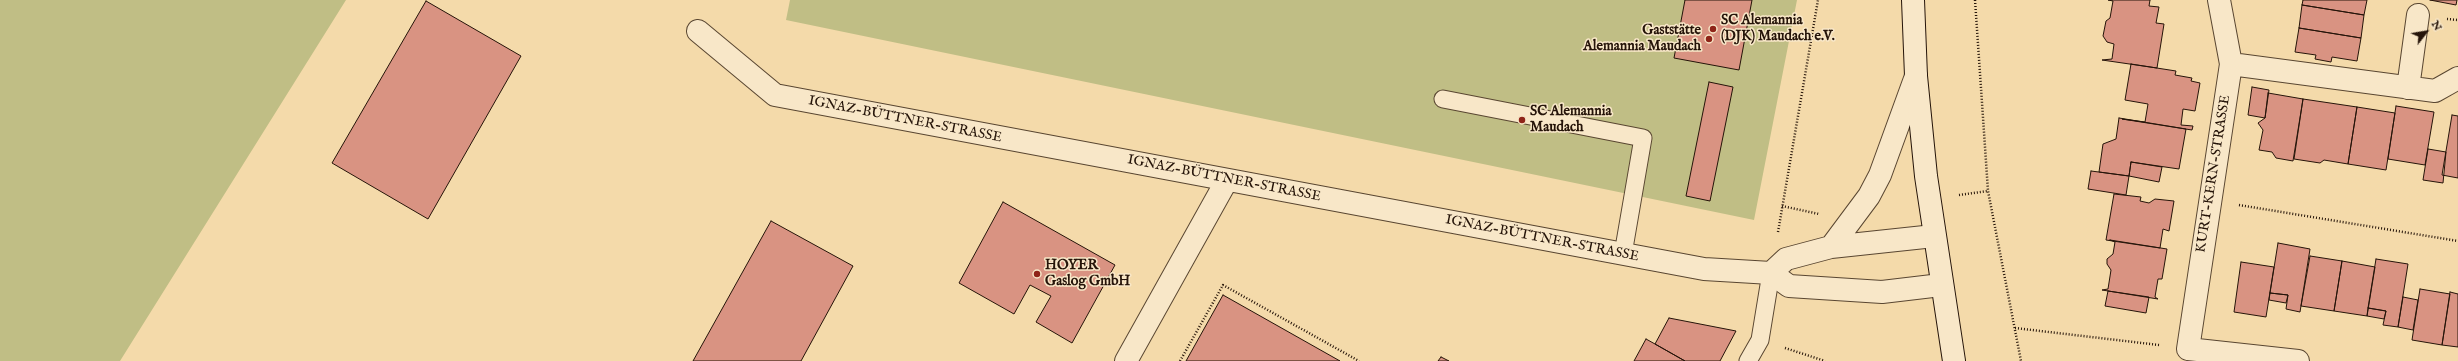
<!DOCTYPE html>
<html>
<head>
<meta charset="utf-8">
<style>
  body { margin:0 }
  #map { position:relative; width:2458px; height:361px; overflow:hidden; background:#f4daaa; font-family:"IM FELL English",serif }
  canvas { display:block }
  .north { position:absolute; left:2406px; top:12px; width:40px; height:40px; -webkit-text-stroke:3px #f8e7c8; paint-order:stroke; rotate:59deg; font-size:11px; font-weight:700; line-height:16px; text-align:center; color:#251409 }
  .north::after { content:''; display:block; margin:auto; width:14px; height:18px; background:#251409; clip-path:polygon(50% 0,100% 100%,50% 72%,0 100%) }
</style>
</head>
<body>
<div id="map">
<canvas width="2458" height="361"></canvas>
<div class="north">N</div>
</div>
<script>
const context = document.querySelector('canvas').getContext('2d');
context.lineJoin = 'round';
function fill(path, color) { context.fillStyle = color; context.fill(path, 'evenodd'); }
const shape = rows => new Path2D(rows.map(r => 'M' + r).join(''));
function strokePath(path, color, width, dash) { context.strokeStyle = color; context.lineWidth = width; context.lineCap = dash ? 'butt' : 'round'; context.setLineDash(dash || []); context.stroke(path); }
function drawText(font, color, halo, rows, align = 'center') {
  context.font = font + ' "IM FELL English",serif'; context.lineWidth = 3; context.setLineDash([]); context.textBaseline = 'middle'; context.strokeStyle = halo; context.fillStyle = color; for (const [text, x, y, turn = 0] of rows) {
    context.save(); context.translate(x, y); context.rotate((+turn || 0) * Math.PI / 180); context.textAlign = isNaN(turn) ? turn : align; if (halo) context.strokeText(text, 0, 0); context.fillText(text, 0, 0); context.restore();
  }
}
fill(shape([
  [0,0,346,0,120,361,0,361],
  [790,0,1797,0,1754,220,786,20]
]), '#c0be85');
const building = shape([
  [1685,0,1752,0,1739,70,1674,58,1685,0],
  [2150,0,2149,6,2159,7,2156,23,2164,24,2157,68,2102,60,2112,59,2114,44,2107,42,2103,36,2106,21,2110,18,2113,1,2108,0,2150,0],
  [2303,0,2367,0,2364,15,2302,5,2303,0],
  [2430,0,2457,0,2456,5,2430,0],
  [426,1,521,56,428,219,332,163,426,1],
  [2302,5,2364,15,2361,38,2299,28,2302,5],
  [2299,28,2361,38,2357,61,2332,57,2331,62,2315,59,2316,55,2295,52,2299,28],
  [2131,64,2176,71,2175,75,2192,78,2191,81,2200,83,2195,111,2183,109,2181,125,2193,126,2192,130,2122,119,2145,122,2148,104,2125,100,2131,64],
  [1709,82,1733,87,1710,201,1686,196,1709,82],
  [2252,87,2269,90,2265,118,2248,115,2252,87],
  [2268,93,2303,99,2293,161,2276,158,2272,152,2259,150,2263,130,2258,123,2265,118,2268,93],
  [2303,99,2357,107,2348,164,2324,160,2320,163,2294,159,2303,99],
  [2396,106,2434,112,2425,165,2388,159,2396,106],
  [2357,107,2395,113,2386,170,2348,164,2357,107],
  [2452,115,2458,116,2458,178,2442,175,2452,115],
  [2119,118,2186,129,2179,169,2131,162,2129,176,2099,172,2103,144,2116,139,2119,118],
  [2428,149,2446,152,2443,183,2423,180,2428,149],
  [2131,162,2162,167,2159,182,2129,176,2131,162],
  [2091,171,2129,176,2126,195,2088,189,2091,171],
  [2114,194,2141,197,2140,201,2149,203,2155,199,2174,201,2169,231,2163,229,2160,248,2106,240,2114,194],
  [1003,202,1115,265,1072,343,1036,322,1051,296,1030,285,1014,314,959,283,1003,202],
  [771,221,853,266,801,361,693,361,771,221],
  [2110,240,2167,249,2162,279,2158,279,2155,297,2158,299,2102,290,2108,289,2111,270,2107,264,2107,259,2113,254,2115,242,2110,240],
  [2278,243,2310,249,2300,312,2286,309,2288,295,2270,293,2278,243],
  [2310,256,2342,261,2334,311,2301,306,2310,256],
  [2376,259,2408,264,2398,327,2383,325,2386,311,2368,308,2376,259],
  [2342,261,2375,267,2367,316,2334,311,2342,261],
  [2241,262,2274,267,2266,317,2234,312,2241,262],
  [2420,289,2450,294,2442,345,2412,340,2420,289],
  [2108,291,2149,297,2146,313,2105,306,2108,291],
  [2450,292,2458,294,2458,347,2442,345,2450,292],
  [2270,293,2288,295,2286,303,2269,300,2270,293],
  [1223,295,1340,361,1186,361,1223,295],
  [2403,297,2418,300,2413,330,2398,327,2403,297],
  [2368,308,2386,311,2384,319,2367,316,2368,308],
  [1669,318,1736,331,1720,361,1685,361,1655,344,1669,318],
  [1646,339,1655,344,1685,361,1634,361,1646,339],
  [1441,357,1449,361,1438,361,1441,357]
]);
fill(building, '#d99382');
strokePath(building, '#251409', 1);
const lane = shape([
  [1443,99,1643,138,1623,254],
  [1748,361,1760,340,1771,273]
]);
const street = shape([
  [2219,0,2231,64,2188,349,2298,361],
  [698,31,775,95,1704,269,1771,273,1789,286,1882,292,1941,285],
  [2231,64,2435,91,2458,78],
  [2408,88,2418,15],
  [1831,247,1869,196,1880,175,1916,76],
  [1771,273,1786,259,1831,247,1934,236],
  [1126,361,1227,180]
]);
const secondary = shape([
  [1913,0,1916,76,1926,176,1954,361]
]);
strokePath(lane, '#594631', 19);
strokePath(street, '#594631', 24);
strokePath(secondary, '#251409', 24);
strokePath(shape([
  [1975,0,1988,191,2021,361],
  [2447,19,2458,20],
  [1959,195,1988,191],
  [2239,205,2458,241],
  [1782,206,1819,214],
  [1778,232,1818,0],
  [2015,328,2159,345],
  [1785,348,1825,361],
  [1180,361,1223,285,1359,361]
]), '#251409', 2.5, [1, 2]);
strokePath(lane, '#f8e7c8', 17);
strokePath(street, '#f8e7c8', 22);
strokePath(secondary, '#f8e7c8', 22);
for (const [x, y, r, color] of [
  [1713,29,4,"#8f2418"],
  [1709,39,4,"#8f2418"],
  [1522,120,4,"#8f2418"],
  [1037,274,4,"#8f2418"]
]) { const dot = new Path2D(); dot.arc(x, y, r, 0, 2 * Math.PI); context.fillStyle = color; context.fill(dot); strokePath(dot, '#f8e7c8', 1.5); }
drawText('bold 14px', '#251409', '#f8e7c8', [
  ["SC Alemannia",1721,21],
  ["(DJK) Maudach e.V.",1721,37],
  ["Gaststätte",1701,31,"right"],
  ["Alemannia Maudach",1701,47,"right"],
  ["SC Alemannia",1530,112],
  ["Maudach",1530,128],
  ["HOYER",1045,266],
  ["Gaslog GmbH",1045,282]
], 'left');
drawText('14px', '#251409', '#f8e7c8', [
  ["IGNAZ-BÜTTNER-STRASSE",905,120,11],
  ["KURT-KERN-STRASSE",2214,174,-81],
  ["IGNAZ-BÜTTNER-STRASSE",1224,179,11],
  ["IGNAZ-BÜTTNER-STRASSE",1542,239,11]
]);
</script>
</body>
</html>
